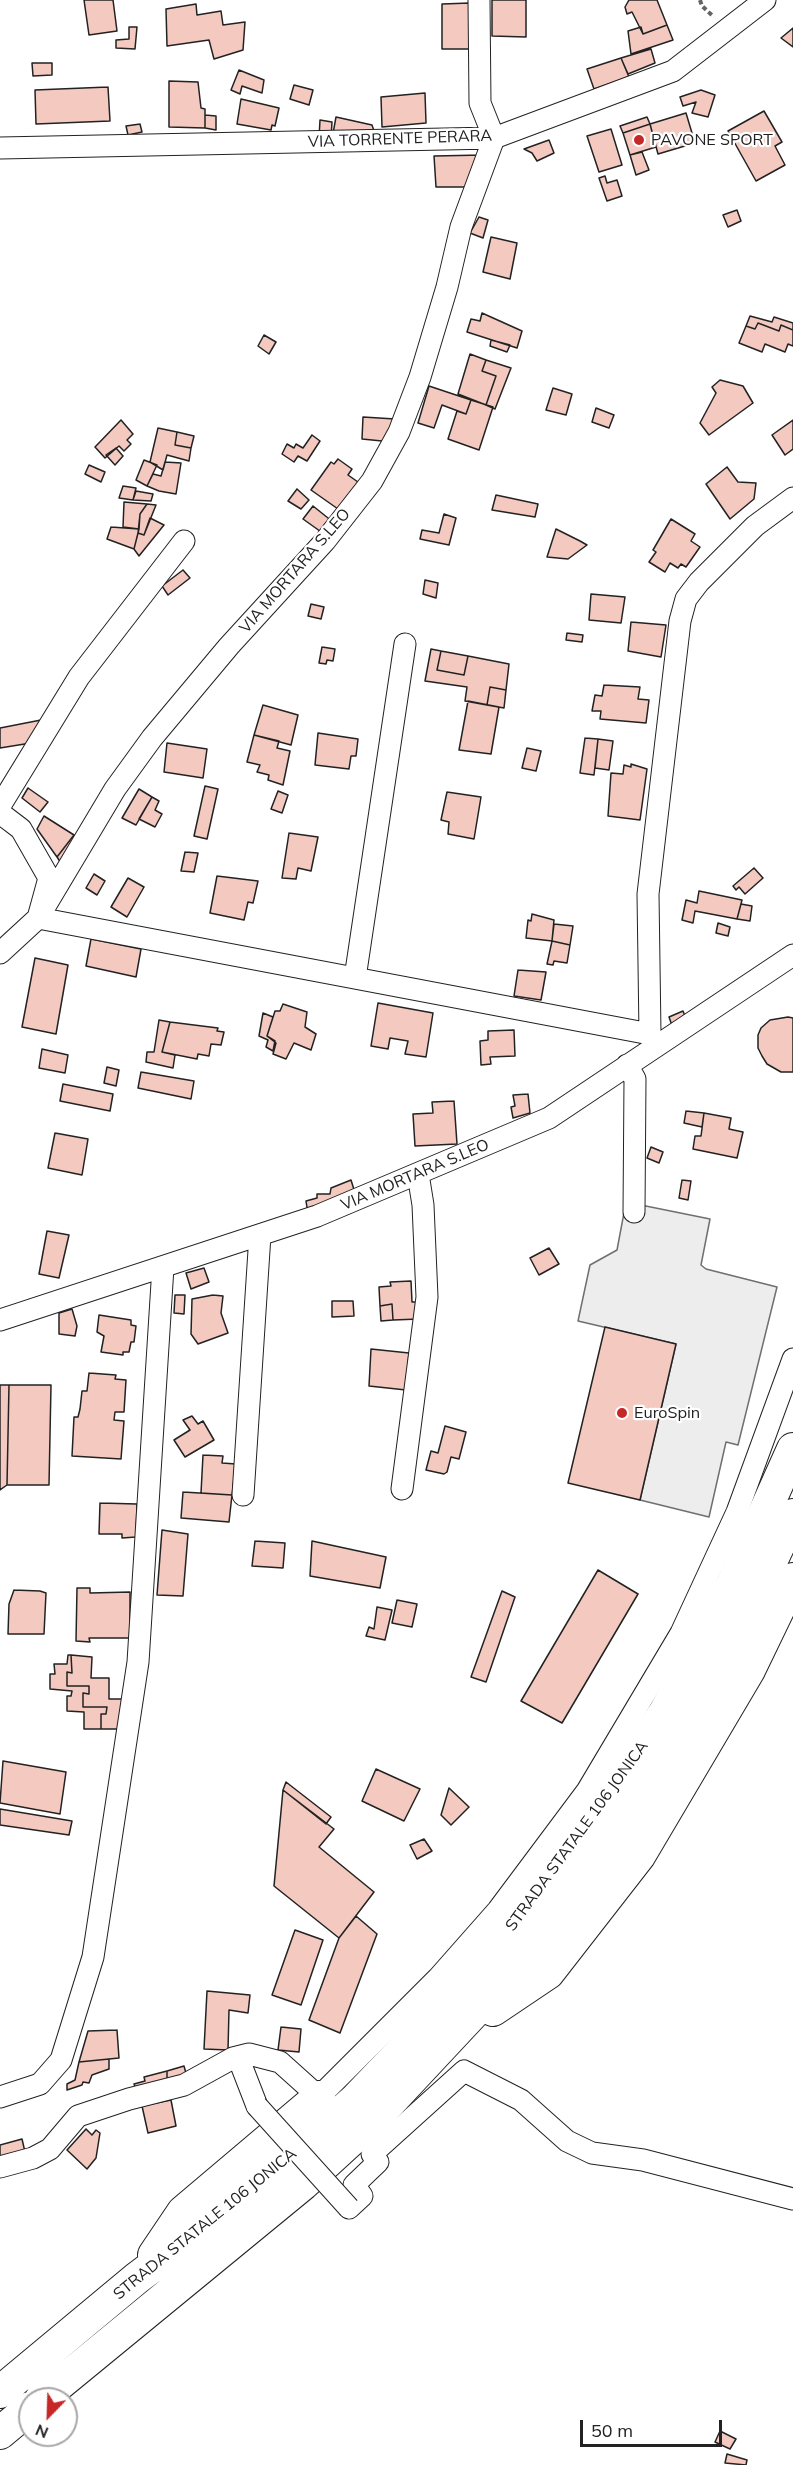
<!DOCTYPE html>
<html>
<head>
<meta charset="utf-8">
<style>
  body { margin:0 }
  #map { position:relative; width:793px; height:2465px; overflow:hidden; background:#fff; font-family:Mulish,sans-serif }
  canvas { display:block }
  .north { position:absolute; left:18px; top:2387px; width:60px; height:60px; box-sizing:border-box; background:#fff; border:2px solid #a7a7a7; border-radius:50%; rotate:203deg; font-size:16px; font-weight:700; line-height:24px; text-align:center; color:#222 }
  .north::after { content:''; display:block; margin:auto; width:21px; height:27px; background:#c62828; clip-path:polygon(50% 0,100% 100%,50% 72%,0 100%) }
  .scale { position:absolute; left:580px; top:2420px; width:142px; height:27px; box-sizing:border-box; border:3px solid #222; border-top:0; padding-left:8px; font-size:18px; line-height:21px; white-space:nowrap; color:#222; -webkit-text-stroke:4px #fff; paint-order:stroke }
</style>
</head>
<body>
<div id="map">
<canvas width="793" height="2465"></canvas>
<div class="north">N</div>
<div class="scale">50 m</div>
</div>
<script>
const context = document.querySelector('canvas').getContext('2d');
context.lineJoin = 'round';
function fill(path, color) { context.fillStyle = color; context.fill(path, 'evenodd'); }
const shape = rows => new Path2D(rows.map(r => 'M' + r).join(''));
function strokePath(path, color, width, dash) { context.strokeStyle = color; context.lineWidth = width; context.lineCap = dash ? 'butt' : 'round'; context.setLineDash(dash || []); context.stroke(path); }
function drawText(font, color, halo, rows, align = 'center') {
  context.font = font + ' Mulish,sans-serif'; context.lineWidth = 4.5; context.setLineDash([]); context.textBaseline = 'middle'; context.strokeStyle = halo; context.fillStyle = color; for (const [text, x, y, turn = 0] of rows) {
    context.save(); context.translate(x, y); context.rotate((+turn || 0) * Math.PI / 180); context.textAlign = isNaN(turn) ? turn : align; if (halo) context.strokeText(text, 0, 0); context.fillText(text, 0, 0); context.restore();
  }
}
const parking = shape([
  [626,1202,710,1219,701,1265,706,1269,777,1287,738,1445,726,1442,709,1517,640,1500,676,1344,578,1321,590,1265,617,1250,626,1202]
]);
fill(parking, '#ededed');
strokePath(parking, '#6f6f6f', 1.5);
const building = shape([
  [84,0,113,0,117,31,89,35,84,0],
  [492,0,526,0,526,37,492,36,492,0],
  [629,0,657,0,667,25,643,34,632,12,627,14,625,7,629,0],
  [470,3,470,49,442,49,442,4,470,3],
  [196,4,197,15,221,11,223,25,245,22,243,50,214,59,209,40,167,46,166,9,196,4],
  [667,25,673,40,631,54,628,31,641,27,643,34,667,25],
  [129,27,137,27,135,49,116,48,116,40,129,39,129,27],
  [793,28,793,47,781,38,793,28],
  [651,49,655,63,628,74,621,58,651,49],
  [621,58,629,77,594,89,587,69,621,58],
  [32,63,52,63,52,75,33,76,32,63],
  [239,70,264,80,262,93,242,86,240,94,231,90,239,70],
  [169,81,198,82,201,108,205,109,205,128,169,127,169,81],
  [294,85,313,90,309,105,290,99,294,85],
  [108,87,110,121,36,124,35,90,108,87],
  [701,90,715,95,708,117,692,113,696,102,683,106,680,97,701,90],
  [425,93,426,123,382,127,381,97,425,93],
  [241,99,279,108,275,126,272,125,271,130,237,124,241,99],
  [764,111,782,142,775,146,785,165,756,181,728,131,764,111],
  [686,113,695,143,658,154,650,124,686,113],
  [205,115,216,116,216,130,205,128,205,115],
  [336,117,372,125,376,137,332,139,336,117],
  [647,117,650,124,623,133,620,126,647,117],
  [320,120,332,122,331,139,319,138,320,120],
  [140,124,142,132,128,135,126,126,140,124],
  [650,124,656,147,630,155,623,133,650,124],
  [611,129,622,165,599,172,587,136,611,129],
  [549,140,554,153,537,161,532,153,524,149,549,140],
  [642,152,649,170,636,175,630,155,642,152],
  [483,155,474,187,436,187,434,156,483,155],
  [605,176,607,183,617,180,622,196,607,201,599,178,605,176],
  [737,210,741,221,728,227,723,215,737,210],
  [479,217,488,220,483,238,470,233,479,217],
  [491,237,517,243,510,279,483,272,491,237],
  [482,313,522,331,517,348,467,332,471,319,480,321,482,313],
  [750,316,772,322,774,317,793,323,793,330,781,325,779,331,758,323,755,329,746,326,750,316],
  [758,323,779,331,781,325,793,330,793,346,788,344,785,352,765,344,762,352,739,343,746,326,755,329,758,323],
  [264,335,276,342,269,354,258,346,264,335],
  [491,340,510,345,507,352,490,346,491,340],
  [470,354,486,360,482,371,496,376,486,405,458,394,470,354],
  [486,360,511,368,495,409,486,405,496,376,482,371,486,360],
  [720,380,743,386,753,403,709,435,700,423,716,393,712,387,720,380],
  [429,386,471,400,466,414,442,405,434,428,418,423,429,386],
  [553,388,572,394,566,415,546,410,553,388],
  [471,400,493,407,479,450,448,439,457,411,466,414,471,400],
  [596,408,614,415,609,428,592,422,596,408],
  [363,417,395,419,392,442,362,439,363,417],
  [121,420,133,434,127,440,131,444,124,451,119,446,105,458,95,447,121,420],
  [793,420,793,449,785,455,772,435,793,420],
  [158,428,177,432,175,445,191,448,189,461,167,455,163,470,150,462,158,428],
  [177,432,194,436,191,448,175,445,177,432],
  [312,435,320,441,307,461,298,456,294,462,282,454,287,444,294,448,296,444,303,448,312,435],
  [116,448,123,456,115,465,106,455,116,448],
  [338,459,352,469,348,475,358,482,338,509,311,490,331,462,334,464,338,459],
  [144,460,157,465,147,486,136,480,144,460],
  [165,462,181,463,176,494,159,491,147,486,153,474,161,476,165,462],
  [89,465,105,472,101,482,85,474,89,465],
  [727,467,738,482,756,483,754,499,730,519,706,484,727,467],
  [123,486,136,488,133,500,119,498,123,486],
  [297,489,309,500,301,509,288,501,297,489],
  [136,491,153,494,151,501,133,500,136,491],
  [496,495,538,504,535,517,492,510,496,495],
  [124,502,147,504,140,514,139,529,123,527,124,502],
  [147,504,156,505,144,535,138,533,140,514,147,504],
  [313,506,333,522,324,534,303,519,313,506],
  [444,514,456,518,449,545,420,539,422,530,439,533,444,514],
  [150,518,164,525,139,556,134,549,138,533,144,535,150,518],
  [671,519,695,534,691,541,700,547,686,567,681,564,678,568,670,563,665,572,649,562,656,552,653,550,671,519],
  [111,527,139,529,134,549,107,539,111,527],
  [556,529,580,541,587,545,568,559,547,557,556,529],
  [183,570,190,578,168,595,162,586,183,570],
  [425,580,438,583,436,598,423,594,425,580],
  [591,594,625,597,621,623,589,620,591,594],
  [311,604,324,607,321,619,308,616,311,604],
  [631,622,666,625,661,657,628,651,631,622],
  [567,633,583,635,582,642,566,640,567,633],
  [322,647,335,649,333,661,327,660,326,664,319,663,322,647],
  [431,649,441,651,437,670,464,675,468,656,509,664,506,690,490,687,487,705,465,701,467,687,425,681,431,649],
  [441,651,468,656,464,675,437,670,441,651],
  [604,685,640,687,638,699,649,700,646,723,600,719,601,711,592,711,595,695,602,696,604,685],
  [490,687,506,690,504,708,487,705,490,687],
  [468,701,499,707,491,754,459,750,468,701],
  [263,705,298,715,291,745,254,735,263,705],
  [41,720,37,742,0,748,0,728,41,720],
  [318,733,358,739,356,756,351,756,349,769,315,765,318,733],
  [254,735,279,741,277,748,290,751,283,785,268,780,269,775,257,772,260,765,247,762,254,735],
  [585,738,598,739,594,775,580,773,585,738],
  [598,739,613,741,609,770,595,768,598,739],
  [167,743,207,749,203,778,164,772,167,743],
  [527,748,541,751,536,771,522,768,527,748],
  [631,764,647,769,640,820,608,816,611,773,623,774,624,765,631,767,631,764],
  [205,786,218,789,207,839,194,836,205,786],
  [28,788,48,802,40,812,22,798,28,788],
  [139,789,152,797,136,825,122,818,139,789],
  [278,791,288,795,282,813,271,809,278,791],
  [447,792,481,797,474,839,448,834,449,822,441,820,447,792],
  [152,797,159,801,155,810,162,814,155,827,139,819,152,797],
  [44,816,74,835,57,857,37,829,44,816],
  [289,833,318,837,311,871,298,868,296,879,282,878,289,833],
  [74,835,84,841,65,869,57,857,74,835],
  [185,852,198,853,194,872,181,871,185,852],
  [754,868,763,878,745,894,739,887,736,890,733,886,754,868],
  [94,874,105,881,97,895,86,888,94,874],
  [217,876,258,881,253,903,248,902,244,920,210,913,217,876],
  [128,878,144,887,127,917,111,907,128,878],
  [699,891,742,900,737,919,695,911,693,923,682,920,686,900,697,903,699,891],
  [741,904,752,906,750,921,737,919,741,904],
  [532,914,554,920,552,941,526,938,528,920,531,921,532,914],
  [718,923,730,927,728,936,716,933,718,923],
  [554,924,573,926,570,945,552,941,554,924],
  [91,939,141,949,136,977,86,966,91,939],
  [552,941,570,945,567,963,554,961,553,965,547,964,552,941],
  [35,958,68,965,56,1034,22,1027,35,958],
  [518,970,546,972,541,1000,514,996,518,970],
  [378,1003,433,1013,426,1057,405,1054,408,1041,390,1038,388,1049,371,1046,378,1003],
  [283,1004,307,1012,305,1027,316,1034,311,1050,294,1043,286,1059,273,1054,276,1043,267,1036,275,1011,280,1011,283,1004],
  [683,1011,687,1021,674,1031,669,1017,683,1011],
  [263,1013,273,1017,267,1036,275,1041,273,1051,266,1047,268,1040,259,1036,263,1013],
  [788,1017,793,1018,793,1072,781,1072,767,1064,762,1056,758,1048,758,1035,761,1028,770,1020,788,1017],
  [159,1020,170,1022,162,1052,175,1055,173,1068,146,1062,147,1052,154,1052,159,1020],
  [170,1022,218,1028,217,1031,224,1032,221,1045,211,1044,209,1056,198,1054,197,1059,162,1052,170,1022],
  [514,1030,515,1056,490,1057,491,1064,481,1065,480,1041,488,1040,488,1031,514,1030],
  [42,1049,68,1055,65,1073,39,1068,42,1049],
  [107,1067,119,1070,116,1086,104,1083,107,1067],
  [141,1072,194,1081,191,1099,138,1088,141,1072],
  [63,1084,113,1094,110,1111,60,1101,63,1084],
  [528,1094,530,1113,513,1118,511,1107,515,1106,513,1095,528,1094],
  [454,1101,457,1144,415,1146,413,1114,433,1113,432,1102,454,1101],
  [686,1111,704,1113,702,1127,684,1123,686,1111],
  [704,1113,731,1118,729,1129,743,1132,737,1158,693,1149,695,1136,701,1136,704,1113],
  [55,1133,88,1139,82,1175,48,1168,55,1133],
  [651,1147,663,1152,659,1163,647,1158,651,1147],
  [351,1180,356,1196,308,1214,306,1201,317,1198,317,1194,330,1194,331,1188,351,1180],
  [682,1180,691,1181,688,1200,679,1198,682,1180],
  [47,1231,69,1235,59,1278,39,1274,47,1231],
  [549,1248,559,1264,539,1275,530,1258,549,1248],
  [204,1268,209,1282,191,1289,186,1273,204,1268],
  [411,1281,412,1302,418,1302,419,1319,393,1320,392,1304,380,1306,379,1287,391,1286,390,1282,411,1281],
  [175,1295,185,1295,184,1314,174,1313,175,1295],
  [213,1295,223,1296,221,1313,228,1333,198,1344,191,1334,192,1299,213,1295],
  [332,1301,353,1301,354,1316,332,1317,332,1301],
  [392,1304,393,1320,381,1321,380,1306,392,1304],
  [72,1309,77,1326,75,1336,59,1334,59,1313,72,1309],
  [99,1315,131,1320,131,1325,136,1326,134,1342,131,1342,129,1352,123,1352,123,1355,101,1352,104,1336,97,1332,99,1315],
  [605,1327,676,1344,640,1500,568,1483,605,1327],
  [371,1349,409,1353,406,1390,369,1386,371,1349],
  [89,1373,116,1375,115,1379,126,1380,124,1412,115,1412,114,1420,124,1421,121,1459,72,1456,74,1417,78,1417,80,1409,82,1391,87,1391,89,1373],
  [0,1385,9,1385,7,1485,0,1490,0,1385],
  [9,1385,51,1385,49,1485,7,1485,9,1385],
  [192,1416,198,1424,203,1421,214,1440,185,1457,174,1440,190,1430,183,1420,192,1416],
  [445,1426,466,1432,459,1459,451,1457,447,1472,444,1474,426,1470,431,1451,438,1453,445,1426],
  [203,1455,223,1456,222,1463,236,1464,232,1495,201,1493,203,1455],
  [183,1492,232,1495,229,1522,181,1518,183,1492],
  [100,1503,137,1504,136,1537,122,1538,122,1534,99,1534,100,1503],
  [162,1530,188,1534,183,1596,157,1595,162,1530],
  [255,1541,285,1543,283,1568,252,1566,255,1541],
  [312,1541,386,1557,380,1588,310,1576,312,1541],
  [598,1570,638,1594,562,1723,521,1701,598,1570],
  [77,1588,90,1588,90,1593,130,1592,130,1638,89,1638,90,1642,76,1641,77,1588],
  [14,1590,40,1591,46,1593,44,1634,8,1634,9,1604,14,1590],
  [502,1591,515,1597,486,1682,471,1677,502,1591],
  [397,1600,417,1604,412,1627,392,1623,397,1600],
  [377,1607,392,1610,385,1640,366,1636,369,1627,374,1629,377,1607],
  [68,1655,71,1655,72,1673,67,1672,67,1686,89,1686,89,1694,83,1693,83,1707,107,1707,106,1714,101,1714,101,1729,84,1729,84,1712,67,1711,67,1696,71,1696,72,1691,50,1689,50,1674,55,1674,54,1664,67,1664,68,1655],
  [71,1655,92,1657,91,1678,109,1678,109,1699,126,1699,127,1729,101,1729,101,1714,106,1714,107,1707,83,1707,83,1693,89,1694,89,1686,67,1686,67,1672,72,1673,71,1655],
  [3,1761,66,1772,60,1814,0,1803,3,1761],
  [376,1769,420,1789,404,1821,362,1801,376,1769],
  [286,1782,331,1817,326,1824,283,1790,286,1782],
  [449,1788,469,1807,451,1825,441,1815,449,1788],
  [283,1790,334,1829,319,1847,374,1892,339,1938,274,1886,283,1790],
  [0,1809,72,1821,69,1835,0,1825,0,1809],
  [424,1839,432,1851,417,1859,410,1845,424,1839],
  [356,1916,377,1934,340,2033,309,2020,339,1938,356,1916],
  [295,1930,323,1940,301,2005,272,1995,295,1930],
  [207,1991,250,1995,248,2013,229,2010,228,2050,204,2049,207,1991],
  [281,2027,301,2029,299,2052,278,2050,281,2027],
  [117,2030,119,2058,79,2062,88,2031,117,2030],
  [109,2059,109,2069,92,2075,89,2083,83,2082,82,2085,67,2090,67,2084,75,2080,79,2062,109,2059],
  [184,2066,187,2077,167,2084,167,2071,184,2066],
  [167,2071,167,2084,137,2092,134,2084,145,2081,144,2077,167,2071],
  [171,2100,176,2126,148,2133,142,2106,171,2100],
  [86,2129,92,2135,96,2130,100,2133,96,2158,87,2169,67,2150,86,2129],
  [22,2139,25,2152,0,2167,0,2145,22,2139],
  [720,2431,736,2439,730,2449,715,2442,720,2431],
  [727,2454,747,2460,746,2465,725,2463,727,2454]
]);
fill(building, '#f3c9c0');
strokePath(building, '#222', 1.5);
const minor = shape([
  [0,148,494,138,673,71,765,0],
  [0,806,79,677,184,541],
  [0,813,21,829,49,878,38,918,650,1034,657,1045],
  [0,953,38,918,115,789,152,738,229,646,325,541,372,481,399,432,420,377,447,287,461,227,494,138,480,103,479,0],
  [355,978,405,644],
  [650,1034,648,894,680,621,686,599,699,582,755,526,793,498],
  [627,1065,635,1079,634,1212],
  [0,1320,317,1216,549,1118,793,955],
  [402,1489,427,1297,423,1205,418,1174],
  [243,1495,260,1235],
  [238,2057,257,2106],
  [0,2097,40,2084,61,2060,93,1957,138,1662,163,1267],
  [0,2167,33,2158,50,2149,78,2116,129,2099,184,2085,233,2058,249,2054,280,2062,319,2097,438,1978,498,1910,587,1791,681,1633,737,1512,793,1359],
  [349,2208,362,2196,354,2185,378,2162,372,2154,464,2071,521,2100,567,2141,592,2153,643,2160,793,2199]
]);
const highway = shape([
  [493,2010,548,1973,639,1856,749,1670,793,1579],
  [154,2255,183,2212,319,2097],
  [0,2392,137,2278,250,2193,355,2100,442,2009,497,1946,593,1819,665,1712,732,1585,793,1449],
  [41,2399,303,2184,375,2118,519,1964,567,1905,616,1837,689,1724,724,1661,793,1515],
  [0,2433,30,2408]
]);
strokePath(minor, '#222', 23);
strokePath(highway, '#222', 34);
strokePath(shape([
  [700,0,702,6,714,17]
]), '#646464', 4, [4.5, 3]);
strokePath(minor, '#fff', 21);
strokePath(highway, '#fff', 32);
const minorBridge = shape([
  [257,2106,349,2208]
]);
strokePath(minorBridge, '#222', 23, []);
strokePath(minorBridge, '#fff', 21);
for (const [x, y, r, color] of [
  [639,140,6,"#c62828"],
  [622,1413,6,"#c62828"]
]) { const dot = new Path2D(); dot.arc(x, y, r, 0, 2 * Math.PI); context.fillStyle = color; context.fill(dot); strokePath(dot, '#fff', 2); }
drawText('16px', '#222', '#fff', [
  ["VIA TORRENTE PERARA",400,139,-2],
  ["VIA MORTARA S.LEO",295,571,-49],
  ["VIA MORTARA S.LEO",415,1175,-23],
  ["STRADA STATALE 106 JONICA",577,1836,-54],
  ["STRADA STATALE 106 JONICA",205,2224,-39]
]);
drawText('16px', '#222', '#fff', [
  ["PAVONE SPORT",651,140],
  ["EuroSpin",634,1413]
], 'left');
</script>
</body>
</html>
